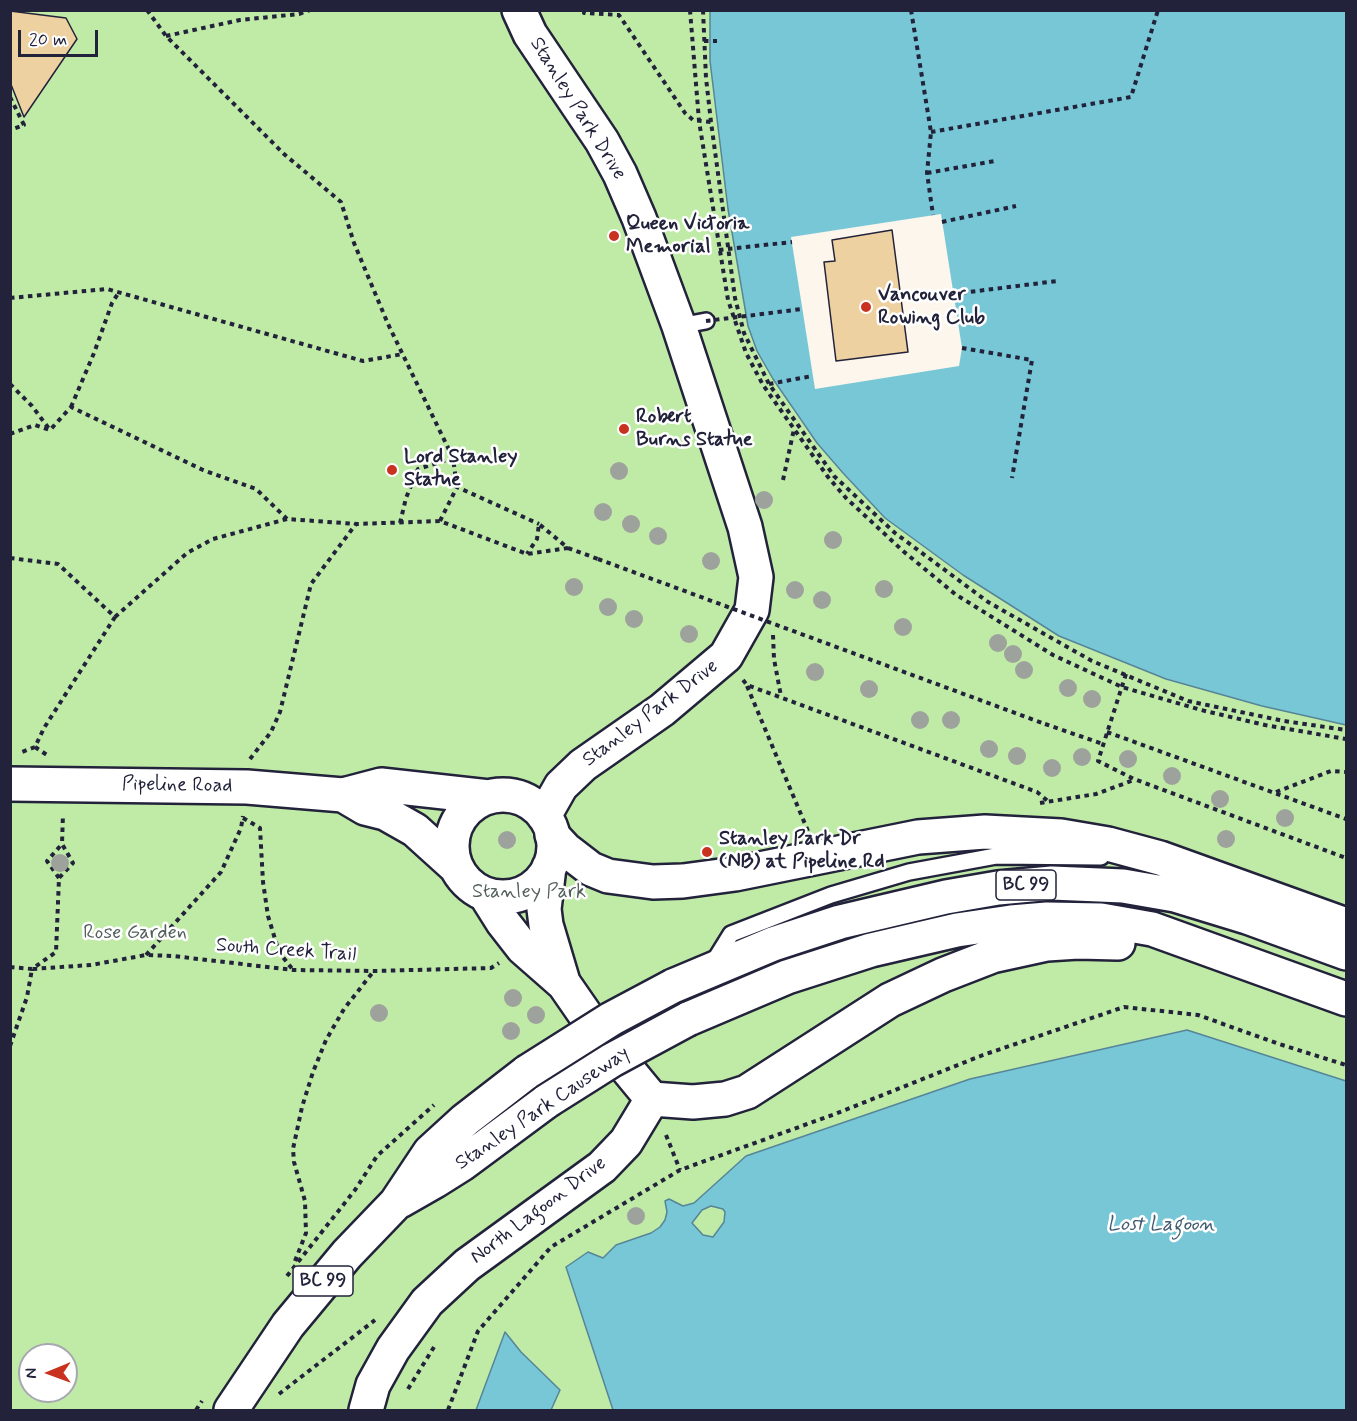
<!DOCTYPE html>
<html>
<head>
<meta charset="utf-8">
<style>
  body { margin:0 }
  #map { position:relative; width:1357px; height:1421px; overflow:hidden; background:#fcf6ec; font-family:Mynerve,sans-serif }
  canvas { display:block }
  .frame { position:absolute; inset:0; border:12px solid #22223b; pointer-events:none }
  .north { position:absolute; left:18px; top:1343px; width:60px; height:60px; box-sizing:border-box; background:#fff; border:2px solid #a7a7b1; border-radius:50%; rotate:269deg; font-size:16px; font-weight:700; line-height:24px; text-align:center; color:#22223b }
  .north::after { content:''; display:block; margin:auto; width:21px; height:27px; background:#c8321e; clip-path:polygon(50% 0,100% 100%,50% 72%,0 100%) }
  .scale { position:absolute; left:18px; top:30px; width:80px; height:27px; box-sizing:border-box; border:3px solid #22223b; border-top:0; padding-left:8px; font-size:18px; line-height:21px; white-space:nowrap; color:#22223b; -webkit-text-stroke:4px #fff; paint-order:stroke }
</style>
</head>
<body>
<div id="map">
<canvas width="1357" height="1421"></canvas>
<div class="frame"></div>
<div class="north">N</div>
<div class="scale">20 m</div>
</div>
<script>
const context = document.querySelector('canvas').getContext('2d');
context.lineJoin = 'round';
function fill(path, color) { context.fillStyle = color; context.fill(path, 'evenodd'); }
const shape = rows => new Path2D(rows.map(r => 'M' + r).join(''));
function strokePath(path, color, width, dash) { context.strokeStyle = color; context.lineWidth = width; context.lineCap = dash ? 'butt' : 'round'; context.setLineDash(dash || []); context.stroke(path); }
function drawText(font, color, halo, rows, align = 'center') {
  context.font = font + ' Mynerve,sans-serif'; context.lineWidth = 5; context.setLineDash([]); context.textBaseline = 'middle'; context.strokeStyle = halo; context.fillStyle = color; for (const [text, x, y, turn = 0] of rows) {
    context.save(); context.translate(x, y); context.rotate((+turn || 0) * Math.PI / 180); context.textAlign = isNaN(turn) ? turn : align; if (halo) context.strokeText(text, 0, 0); context.fillText(text, 0, 0); context.restore();
  }
}
fill(shape([
  [10,11,710,11,710,61,728,209,742,294,793,410,817,443,843,473,885,518,963,575,1059,636,1166,679,1262,706,1346,725,1346,1410,11,1410],
  [30,1355,66,1355,66,1391,30,1391]
]), '#c0eba7');
const water = shape([
  [710,10,1346,11,1346,725,1262,706,1166,679,1059,636,963,575,885,518,843,473,817,443,773,379,757,351,748,326,728,209,710,61,710,10],
  [1187,1030,1346,1081,1346,1410,613,1410,566,1267,588,1252,603,1258,616,1245,651,1233,660,1227,665,1220,667,1212,665,1201,669,1199,683,1206,694,1203,746,1156,970,1079,1187,1030],
  [711,1206,723,1209,725,1212,724,1222,713,1237,703,1235,692,1223,702,1210,711,1206],
  [505,1332,521,1352,560,1390,551,1410,476,1410,505,1332]
]);
fill(water, '#78c7d6');
strokePath(water, '#568598', 1.5);
fill(shape([
  [941,214,962,348,959,366,815,389,791,237]
]), '#fcf6ec');
const building = shape([
  [10,11,66,18,77,39,24,117,10,82,10,11],
  [892,230,908,352,836,361,824,262,835,261,832,240,892,230]
]);
fill(building, '#eed1a1');
strokePath(building, '#22223b', 1.5);
const service = shape([
  [679,326,706,321],
  [713,963,731,934,831,895,909,872,996,856,1101,857]
]);
const tertiary = shape([
  [519,10,530,34,602,141,620,174,639,218,679,326,745,527,756,577,752,610,726,656,662,710,583,765,561,786,544,816],
  [10,784,247,787,343,795,381,785,489,797],
  [343,795,365,808,385,813,415,830,457,868],
  '452 846a51 51 0 1 1 102 0a51 51 0 1 1-102 0Z',
  [549,867,544,909,546,925,563,982],
  [366,1410,373,1385,393,1349,427,1302,467,1265,602,1167,626,1142,652,1099,600,1036,564,984,523,948,502,921,485,894]
]);
const trunk = shape([
  [552,835,565,849,591,869,608,876,653,882,683,881,735,874,918,837,985,832,1061,836,1108,844,1160,858,1346,925],
  [673,986,773,944,840,922,946,897,998,888,1052,883,1123,886,1175,895,1247,917,1346,953],
  [688,1019,787,977,871,950,957,930,1011,922,1047,919,1101,920,1152,929,1346,999],
  [652,1099,693,1102,725,1099,747,1092,890,1000,943,975,992,956,1047,944,1078,942,1118,943],
  [400,1201,435,1181,462,1164,547,1101],
  [231,1410,288,1325,347,1254,396,1203,430,1152,465,1120,527,1072]
]);
strokePath(service, '#22223b', 20);
strokePath(tertiary, '#22223b', 38);
strokePath(trunk, '#22223b', 38);
strokePath(shape([
  [147,10,166,36,284,154,341,202,354,243,388,324,453,458,457,487],
  [584,10,584,13,619,15,685,113,693,120,711,122],
  [690,10,699,121,728,300,746,353,763,385,828,477,846,498,903,551,955,594,1053,655,1122,687,1201,710,1265,725,1346,739],
  [703,10,706,78,711,122,735,298,744,333,769,384,834,476,895,533,988,602,1092,661,1188,701,1284,721,1346,730],
  [911,10,931,132,927,173,933,215],
  [166,36,240,20,299,14,310,10],
  [704,41,717,41],
  [10,97,24,125,10,130],
  [931,132,1131,97,1158,10],
  [927,173,995,161],
  [942,222,1016,206],
  [719,250,792,242],
  [953,294,1057,281],
  [10,298,107,289,363,361,403,354],
  [962,348,1032,360,1012,478],
  [10,384,32,406,50,430],
  [769,384,812,376],
  [71,407,94,353,112,303,119,292],
  [10,434,35,425,50,430,71,407,203,470,256,489,287,519],
  [783,480,794,429],
  [440,521,457,487,539,524],
  [400,523,406,498,418,469,453,458],
  [568,548,598,559],
  [10,558,58,564,115,617,44,728,35,747,22,752],
  [115,617,187,553,213,539,287,519,357,524,440,521,527,554,568,548,539,524,537,539,527,554],
  [773,635,774,659,781,696],
  [1126,674,1098,761,1134,779,1346,858],
  [743,680,747,685,1037,792,1049,802],
  [747,686,808,831],
  [1045,724,1103,744],
  [1107,732,1346,819],
  [35,747,47,755],
  [250,759,271,732,280,712,311,584,356,524],
  [1276,792,1331,771,1346,772],
  [1040,803,1096,794,1134,780],
  [243,818,260,828,263,882,268,916,279,952,293,970],
  [59,878,47,861,62,844],
  [146,955,221,872,241,828,243,816],
  [10,967,32,969,56,952,59,878,73,863,62,844,63,814],
  [10,1046,27,997,32,969,91,965,146,955,173,956,293,970,374,971,491,968,499,963],
  [666,1135,680,1170],
  [295,1261,306,1233,305,1201,294,1162,293,1149,302,1107,313,1072,326,1040,344,1009,373,972],
  [287,1276,355,1190,377,1156,434,1105],
  [408,1389,434,1347],
  [279,1394,375,1320],
  [196,1410,202,1401],
  [448,1410,478,1331,551,1247,680,1170,835,1114,983,1055,1124,1007,1198,1015,1279,1044,1346,1065]
]), '#22223b', 4, [4.5, 4.5]);
strokePath(service, '#fff', 15);
strokePath(tertiary, '#fff', 33);
strokePath(trunk, '#fff', 33);
const trunkBridge = shape([
  [527,1072,611,1019,673,986],
  [547,1101,612,1060,688,1019]
]);
strokePath(trunkBridge, '#22223b', 38, []);
strokePath(shape([
  [706,321,802,309],
  [598,559,1045,724]
]), '#22223b', 4, [4.5, 4.5]);
strokePath(trunkBridge, '#fff', 33);
context.fillStyle = '#9ea29c';
for (const [x, y] of [
  [619,471],
  [764,500],
  [603,512],
  [631,524],
  [658,536],
  [833,540],
  [711,561],
  [574,587],
  [884,589],
  [795,590],
  [822,600],
  [608,607],
  [634,619],
  [903,627],
  [689,634],
  [998,643],
  [1013,654],
  [1024,670],
  [815,672],
  [1068,688],
  [869,689],
  [1092,699],
  [920,720],
  [951,720],
  [989,749],
  [1017,756],
  [1082,757],
  [1128,759],
  [1052,768],
  [1172,776],
  [1220,799],
  [1285,818],
  [1226,839],
  [507,840],
  [60,863],
  [513,998],
  [379,1013],
  [536,1015],
  [511,1031],
  [636,1216]
]) { context.beginPath(); context.arc(x, y, 9, 0, 2 * Math.PI); context.fill(); }
for (const [x, y, r, color] of [
  [614,236,6,"#c8321e"],
  [866,307,6,"#c8321e"],
  [624,429,6,"#c8321e"],
  [392,470,6,"#c8321e"],
  [707,852,6,"#c8321e"]
]) { const dot = new Path2D(); dot.arc(x, y, r, 0, 2 * Math.PI); context.fillStyle = color; context.fill(dot); strokePath(dot, '#fff', 2); }
for (const [x, y, w] of [
  [1026,885,60],
  [323,1281,60]
]) { const box = new Path2D(); box.roundRect(x - w / 2, y - 15, w, 30, 4.5); context.fillStyle = '#fff'; context.fill(box); strokePath(box, '#22223b', 1.5); }
drawText('bold 18px', '#22223b', null, [
  ["BC 99",1026,885],
  ["BC 99",323,1281]
]);
drawText('20px', '#22223b', '#fff', [
  ["Stanley Park Drive",577,109,58],
  ["Stanley Park Drive",651,714,-37],
  ["Pipeline Road",177,786,1],
  ["South Creek Trail",286,951,4],
  ["Stanley Park Causeway",543,1109,-34],
  ["North Lagoon Drive",539,1211,-37]
]);
drawText('bold 20px', '#22223b', '#fff', [
  ["Queen Victoria",626,225],
  ["Memorial",626,248],
  ["Vancouver",878,296],
  ["Rowing Club",878,319],
  ["Robert",636,418],
  ["Burns Statue",636,441],
  ["Lord Stanley",404,458],
  ["Statue",404,481],
  ["Stanley Park Dr",719,840],
  ["(NB) at Pipeline Rd",719,863]
], 'left');
drawText('20px', '#515e5b', '#fff', [
  ["Stanley Park",529,893],
  ["Rose Garden",135,934]
]);
drawText('italic 21px', '#405c71', '#fff', [
  ["Lost Lagoon",1161,1226]
]);
</script>
</body>
</html>
